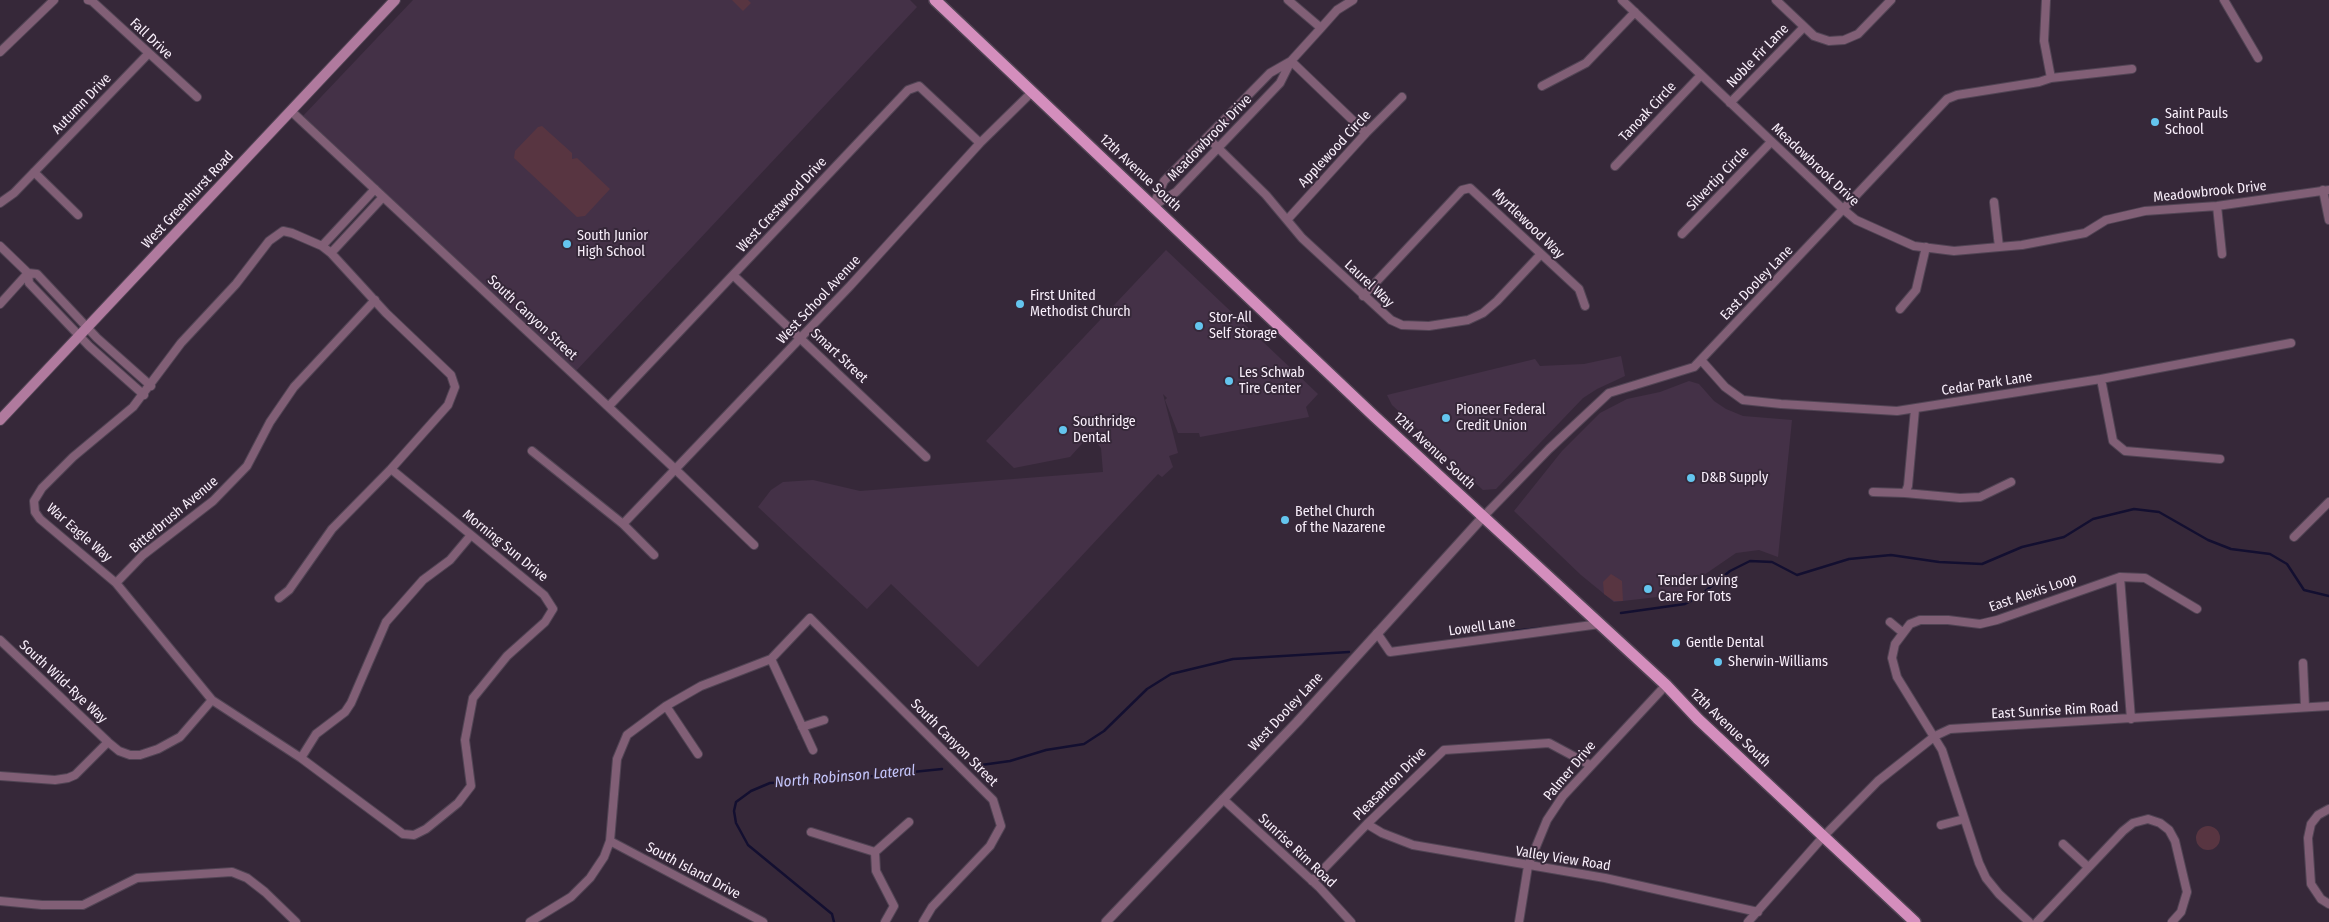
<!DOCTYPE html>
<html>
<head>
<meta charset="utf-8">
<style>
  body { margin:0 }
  canvas { display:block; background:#362839 }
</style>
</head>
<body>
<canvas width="2329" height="922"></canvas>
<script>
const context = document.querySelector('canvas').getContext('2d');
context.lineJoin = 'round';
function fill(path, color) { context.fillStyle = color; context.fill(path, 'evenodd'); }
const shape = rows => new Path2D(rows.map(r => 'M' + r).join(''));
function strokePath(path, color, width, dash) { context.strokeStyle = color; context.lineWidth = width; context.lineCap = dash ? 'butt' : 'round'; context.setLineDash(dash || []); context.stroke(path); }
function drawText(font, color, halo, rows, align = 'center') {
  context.font = font + ' "Fira Sans Condensed",sans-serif'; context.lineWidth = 4; context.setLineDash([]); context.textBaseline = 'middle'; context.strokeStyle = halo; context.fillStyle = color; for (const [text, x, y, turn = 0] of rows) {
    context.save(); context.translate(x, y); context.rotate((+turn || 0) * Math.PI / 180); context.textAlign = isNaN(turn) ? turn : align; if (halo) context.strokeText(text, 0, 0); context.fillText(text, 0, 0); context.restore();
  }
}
fill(shape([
  [413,0,910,0,917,7,575,372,303,116],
  [1166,250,1318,394,1306,407,1309,417,1200,437,1199,433,1178,433,1165,400,1167,398,1163,394,1178,453,1169,456,1173,467,1162,477,1158,474,978,667,891,584,867,609,758,507,771,490,783,482,813,480,860,491,1103,472,1101,448,1090,435,1070,457,1014,468,986,441],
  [1621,356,1625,376,1597,389,1583,398,1496,489,1483,490,1392,405,1387,395,1535,359,1540,366,1584,364],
  [1689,381,1699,384,1714,401,1726,409,1743,416,1792,420,1778,557,1759,550,1736,553,1701,577,1683,594,1614,602,1581,575,1514,511,1562,451,1600,413,1627,399,1660,392]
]), '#443147');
fill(shape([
  [732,0,748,0,751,3,743,11],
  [542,126,572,153,572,159,577,158,610,189,585,216,577,217,514,158,515,151,538,127],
  [1611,574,1622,581,1623,601,1614,601,1604,594,1603,582],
  '2196 838a12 12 0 1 1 24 0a12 12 0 1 1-24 0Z'
]), '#583541');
strokePath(shape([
  [1621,613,1685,604,1697,598,1730,571,1750,561,1772,562,1797,575,1849,559,1891,555,1939,562,1982,564,2022,547,2064,537,2093,519,2134,509,2159,512,2208,540,2231,549,2270,554,2287,564,2304,590,2329,596],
  [1513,631,1541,628],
  [974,766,1010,761,1046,750,1084,744,1104,731,1147,689,1171,674,1233,659,1349,652],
  [834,922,832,914,748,845,736,823,734,811,736,802,751,791,770,783,834,780,942,769]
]), '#130f30', 2.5);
const minor = shape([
  [88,0,92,1,197,97],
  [1288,0,1321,28],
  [1622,0,1844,210,1856,220,1914,246,1954,251,2022,245,2085,233,2106,220,2145,211,2217,206,2329,190],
  [1776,0,1814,36,1829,41,1844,40,1858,34,1891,0],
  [2046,0,2044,41,2051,78],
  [2224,0,2258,58],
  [0,52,54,0],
  [1291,61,1366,133],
  [1542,86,1586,63,1635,12],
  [1730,103,1804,27],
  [291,111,674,468,754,545],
  [1207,137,1266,195,1302,238,1391,320,1402,325,1429,326,1468,320,1483,313,1497,301,1541,254],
  [1615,166,1701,75],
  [34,172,78,215],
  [2323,190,2329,220],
  [1994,202,1999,247],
  [0,203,14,193,148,54],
  [1153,206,1176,192,1280,83,1291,61,1321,28,1337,10,1353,0],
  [1153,206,1164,181,1270,73,1291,61],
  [2217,206,2222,254],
  [1287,220,1366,133,1402,97],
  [1682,234,1771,142],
  [0,246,28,273,29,283,89,346,144,395],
  [322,246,375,189],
  [331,253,383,197],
  [28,273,37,274,97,338,151,386],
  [733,275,926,457],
  [1363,296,1462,190,1470,188,1579,289,1585,306],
  [0,304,28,273],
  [1900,309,1916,290,1926,247],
  [1701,360,1725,387,1743,400,1781,404,1897,411,2101,379,2291,343],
  [2101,379,2113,441,2125,451,2220,459],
  [609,406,908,90,919,86,980,143],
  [1915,409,1908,486,1905,493,1960,498,1980,497,2011,482],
  [532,451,623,524,654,555],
  [1873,492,1905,493],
  [1483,517,1549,449,1609,393,1694,367,1947,99,1957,95,2039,82,2051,78,2132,69],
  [623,524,850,286,980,143,1032,92],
  [2294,537,2329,502],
  [2120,577,2145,578,2197,609],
  [116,583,143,555,213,501,247,466,270,422,294,387,375,300],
  [279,598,289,590,332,529,391,469],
  [1890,622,1902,632],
  [1377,633,1390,652,1600,624],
  [0,640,108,742,119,751,130,755,140,755,158,749,180,737,212,700,301,758,403,834,414,835,426,829,458,803,471,786,465,740,473,698,507,656,545,622,553,609,544,595,391,469,448,405,455,387,451,375,386,313,331,253,322,246,292,233,283,231,269,241,236,284,181,343,133,407,73,457,42,488,34,501,35,512,40,519,116,583,212,700],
  [771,659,813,750],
  [2303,663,2305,707],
  [666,706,698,754],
  [802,727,824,720],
  [301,758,316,734,345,712,351,703,386,622,423,580,450,560,471,535],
  [0,776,55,780,68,778,75,775,108,742],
  [1223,799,1319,887,1351,922],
  [2329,809,2318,815,2311,824,2308,838,2311,884,2321,899,2329,904],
  [1367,824,1382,833,1413,845,1605,878,1758,912],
  [1941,825,1964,819],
  [811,832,875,852],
  [610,841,763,922],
  [2063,844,2088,867],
  [1312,881,1367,824,1444,750,1549,743,1590,765],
  [0,901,42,905,83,905,137,878,232,872,247,878,265,892,296,922],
  [530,922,571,897,590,878,604,857,610,841,617,759,627,735,666,706,701,686,771,659,810,618,993,800,1001,826,990,846,932,907,923,922],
  [885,922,894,906,876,871,875,852,909,822],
  [1519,922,1528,866,1547,820,1563,796,1666,685],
  [1748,922,1823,837,1878,781,1935,736,1950,729,2329,706],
  [2029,922,1999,894,1986,878,1979,863,1942,750,1897,677,1892,658,1895,644,1910,624,1920,620,1948,620,1980,624,1997,620,2120,577,2131,719],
  [2037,922,2123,831,2133,823,2148,819,2160,823,2169,830,2175,841,2187,892,2181,912,2172,922]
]);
const tertiary = shape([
  [1106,922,1297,722,1483,517]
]);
const secondary = shape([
  [0,420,395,0]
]);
const primary = shape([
  [935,0,1374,416,1666,685,1698,719,1915,922]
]);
strokePath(minor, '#514454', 10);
strokePath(tertiary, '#514454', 11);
strokePath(secondary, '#514454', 12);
strokePath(primary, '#514454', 14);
strokePath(minor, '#815f76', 8);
strokePath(tertiary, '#815f76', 9);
strokePath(secondary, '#b07a9e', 10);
strokePath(primary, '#d48ebd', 11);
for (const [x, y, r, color] of [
  [2155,122,5,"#64c5ee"],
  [567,244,5,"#64c5ee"],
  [1020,304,5,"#64c5ee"],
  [1199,326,5,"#64c5ee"],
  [1229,381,5,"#64c5ee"],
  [1446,418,5,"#64c5ee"],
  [1063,430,5,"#64c5ee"],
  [1691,478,5,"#64c5ee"],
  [1285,520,5,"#64c5ee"],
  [1648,589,5,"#64c5ee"],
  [1676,643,5,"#64c5ee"],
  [1718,662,5,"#64c5ee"]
]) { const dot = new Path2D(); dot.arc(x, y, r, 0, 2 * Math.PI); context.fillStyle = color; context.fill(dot); strokePath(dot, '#362839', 2); }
drawText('14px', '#f8eefa', '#362839', [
  ["Fall Drive",151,39,43],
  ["Noble Fir Lane",1758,56,-46],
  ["Autumn Drive",82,104,-46],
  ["Tanoak Circle",1648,112,-47],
  ["Meadowbrook Drive",1210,138,-46],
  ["Applewood Circle",1335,149,-47],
  ["Meadowbrook Drive",1815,165,43],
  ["12th Avenue South",1140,173,43],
  ["Silvertip Circle",1718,179,-46],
  ["Meadowbrook Drive",2210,192,-6],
  ["West Greenhurst Road",188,200,-47],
  ["West Crestwood Drive",782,205,-47],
  ["Myrtlewood Way",1528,224,44],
  ["East Dooley Lane",1757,283,-46],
  ["Laurel Way",1369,284,43],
  ["West School Avenue",819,300,-47],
  ["South Canyon Street",532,318,43],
  ["Smart Street",839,356,43],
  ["Cedar Park Lane",1987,384,-9],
  ["12th Avenue South",1434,451,43],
  ["Bitterbrush Avenue",174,515,-40],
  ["War Eagle Way",79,533,41],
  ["Morning Sun Drive",505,546,39],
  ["East Alexis Loop",2033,593,-19],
  ["Lowell Lane",1482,627,-8],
  ["South Wild-Rye Way",63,682,43],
  ["East Sunrise Rim Road",2055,711,-3],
  ["West Dooley Lane",1286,712,-47],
  ["12th Avenue South",1730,728,44],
  ["South Canyon Street",954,743,45],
  ["Palmer Drive",1570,771,-50],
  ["Pleasanton Drive",1390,784,-45],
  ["Sunrise Rim Road",1297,851,43],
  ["Valley View Road",1563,859,9],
  ["South Island Drive",693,871,28]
]);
drawText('14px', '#f8eefa', '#362839', [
  ["Saint Pauls",2165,114],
  ["School",2165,130],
  ["South Junior",577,236],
  ["High School",577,252],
  ["First United",1030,296],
  ["Methodist Church",1030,312],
  ["Stor-All",1209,318],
  ["Self Storage",1209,334],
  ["Les Schwab",1239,373],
  ["Tire Center",1239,389],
  ["Pioneer Federal",1456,410],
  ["Credit Union",1456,426],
  ["Southridge",1073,422],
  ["Dental",1073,438],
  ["D&B Supply",1701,478],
  ["Bethel Church",1295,512],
  ["of the Nazarene",1295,528],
  ["Tender Loving",1658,581],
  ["Care For Tots",1658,597],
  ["Gentle Dental",1686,643],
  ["Sherwin-Williams",1728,662]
], 'left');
drawText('italic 15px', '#c4c5fb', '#362839', [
  ["North Robinson Lateral",845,777,-5]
]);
</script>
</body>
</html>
